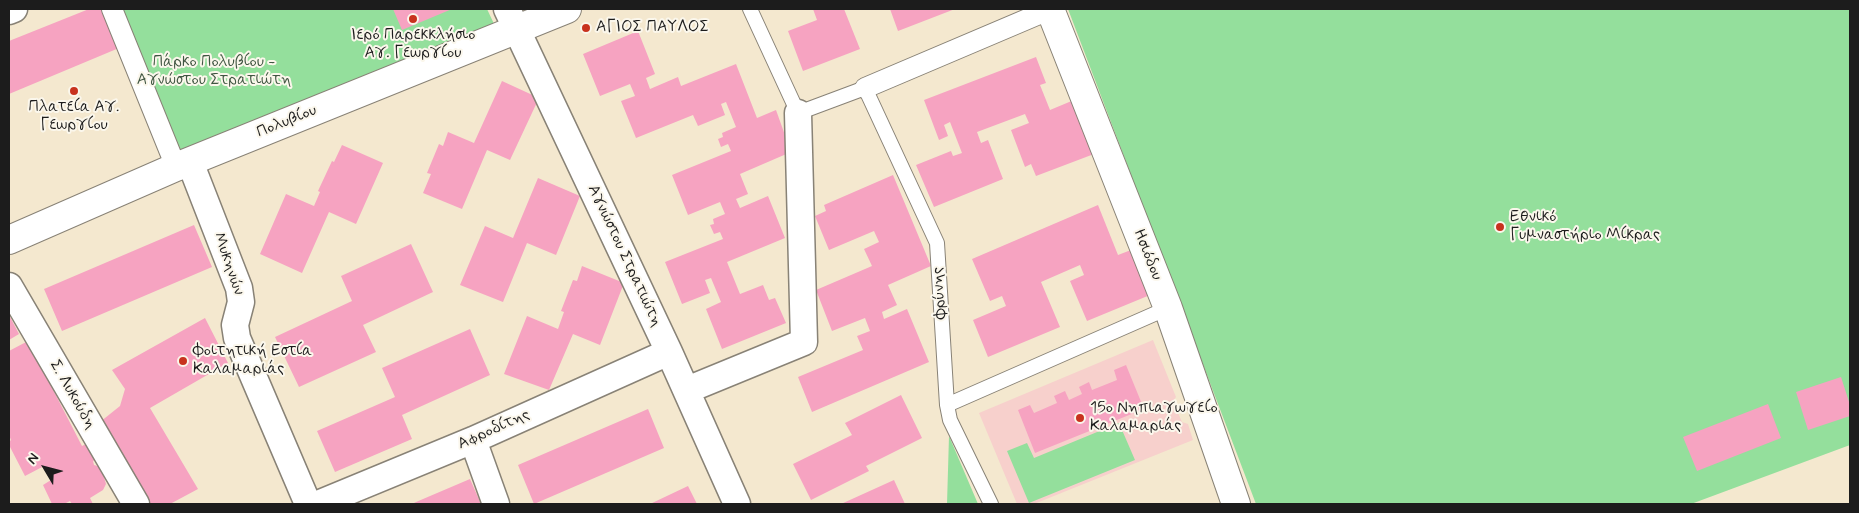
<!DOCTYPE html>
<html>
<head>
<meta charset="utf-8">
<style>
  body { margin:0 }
  #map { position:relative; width:1859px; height:513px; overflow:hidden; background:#f4e8cf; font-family:Mynerve,sans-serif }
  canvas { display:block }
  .frame { position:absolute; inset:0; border:10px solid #1c1c1c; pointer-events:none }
  .north { position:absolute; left:20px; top:443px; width:50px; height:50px; -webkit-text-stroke:4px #fbf7ec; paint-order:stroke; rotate:307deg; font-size:14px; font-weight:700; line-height:20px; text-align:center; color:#1c1c1c }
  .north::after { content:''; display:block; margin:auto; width:18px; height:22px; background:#1c1c1c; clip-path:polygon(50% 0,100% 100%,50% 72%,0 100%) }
</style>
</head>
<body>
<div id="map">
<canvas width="1859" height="513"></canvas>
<div class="frame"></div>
<div class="north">N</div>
</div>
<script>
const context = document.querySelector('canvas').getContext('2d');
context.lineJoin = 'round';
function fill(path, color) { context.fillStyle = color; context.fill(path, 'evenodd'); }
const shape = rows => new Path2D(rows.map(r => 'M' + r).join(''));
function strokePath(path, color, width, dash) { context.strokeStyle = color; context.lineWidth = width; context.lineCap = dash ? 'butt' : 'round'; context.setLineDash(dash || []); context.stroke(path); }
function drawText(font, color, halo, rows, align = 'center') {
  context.font = font + ' Mynerve,sans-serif'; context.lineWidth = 4; context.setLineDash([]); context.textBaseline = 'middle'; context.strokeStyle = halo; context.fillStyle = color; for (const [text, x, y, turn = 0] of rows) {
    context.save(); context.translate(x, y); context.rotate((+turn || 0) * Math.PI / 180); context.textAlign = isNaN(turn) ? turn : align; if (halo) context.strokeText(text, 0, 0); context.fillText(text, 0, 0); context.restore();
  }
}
fill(shape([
  [1153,340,1176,397,1173,401,1182,422,1188,424,1193,440,1034,504,1017,504,979,413]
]), '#f7d0cc');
fill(shape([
  [122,9,487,9,495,26,180,154],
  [1068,9,1850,9,1850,445,1691,504,1256,504],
  [1119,423,1135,460,1029,503,1007,451,1027,443,1034,458],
  [949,436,978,504,947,504]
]), '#94df9c');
fill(shape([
  [89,9,103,9,119,48,9,94,9,41],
  [393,9,452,9,402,30],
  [813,9,844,9,860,49,803,71,788,31,817,20],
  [890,9,955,9,898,31],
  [638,31,655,74,646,78,650,89,678,77,681,86,736,64,757,118,776,110,791,152,740,174,748,194,736,199,740,208,768,196,785,238,727,262,740,294,763,285,769,300,775,298,786,323,722,349,706,309,721,302,711,278,705,280,710,293,682,304,665,262,723,239,720,232,714,234,710,225,714,224,713,219,725,214,720,202,688,215,672,175,731,151,728,144,721,147,718,139,723,137,722,133,736,127,726,102,721,104,725,115,698,126,693,115,636,138,621,101,635,96,630,84,600,96,583,54],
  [1036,57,1046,83,1040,85,1050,110,1074,100,1094,154,1036,176,1031,164,1025,167,1011,130,1029,123,1025,114,977,132,981,143,988,140,1003,179,934,207,916,165,951,151,953,156,962,153,950,122,944,125,948,136,939,140,924,100],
  [502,81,539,98,510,160,487,150,462,209,423,193,431,174,427,173,439,144,443,146,448,132,474,143],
  [342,145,383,163,356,224,329,212,302,273,260,254,286,194,314,206,320,192,318,191,332,161,334,162],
  [893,175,931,266,888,285,897,305,882,312,884,319,907,309,929,362,812,412,798,377,863,350,857,336,870,331,865,318,832,331,816,290,872,266,864,249,879,242,874,231,829,250,815,216,826,211,824,205],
  [538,178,580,196,556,255,527,243,503,302,460,285,485,226,513,238],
  [1098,205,1118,255,1131,250,1150,295,1087,321,1070,281,1084,275,1080,265,1041,282,1060,327,988,357,973,320,1006,306,1002,296,990,301,972,259],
  [194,225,212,267,62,331,44,289],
  [411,244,433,292,363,325,376,352,299,387,275,337,352,301,341,276],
  [582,266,624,283,600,345,573,334,549,390,504,374,527,316,558,329,564,312,561,311,573,280,577,281],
  [9,315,19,334,9,340],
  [205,318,228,363,150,408,198,489,170,504,148,504,100,422,120,406,125,389,112,370],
  [470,329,490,375,402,415,412,439,335,472,317,431,395,397,382,368],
  [28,341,82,446,92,441,100,458,93,461,94,465,101,467,106,484,103,490,90,498,93,504,72,504,70,501,64,504,52,504,43,485,51,480,44,466,25,476,9,445,9,442,11,440,9,435,9,351],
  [1126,365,1144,409,1035,453,1018,410,1030,405,1034,413,1057,403,1054,396,1065,391,1069,400,1082,394,1079,387,1089,382,1092,390,1117,380,1114,370],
  [1841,377,1850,405,1850,416,1808,430,1796,392],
  [901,395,922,438,866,466,869,471,811,500,793,464,852,435,845,423],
  [1768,404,1781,438,1697,471,1683,437],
  [648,409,664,448,534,504,518,465],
  [470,479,481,504,412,504,416,502],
  [894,480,905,504,841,504],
  [688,486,697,504,650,504]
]), '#f6a3c1');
const service = shape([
  [750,9,798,113,865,88,937,243,947,405,950,420,991,504],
  [947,405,1168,308]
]);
const pedestrian = shape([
  [112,9,176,167],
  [865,88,1051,9]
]);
const minor = shape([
  [507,9,669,352,737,504],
  [9,11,14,9],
  [190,162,239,288,241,302,235,325,237,338,308,504],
  [9,286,136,504],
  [687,390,804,342,798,113],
  [473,440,496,504],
  [318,504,473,440,669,352]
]);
const tertiary = shape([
  [1050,9,1168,308,1236,504]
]);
const secondary = shape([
  [9,240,176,167,567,9]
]);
strokePath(service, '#888276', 16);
strokePath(pedestrian, '#888276', 22);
strokePath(minor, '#888276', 29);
strokePath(tertiary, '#888276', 30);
strokePath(secondary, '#888276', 30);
strokePath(service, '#fff', 14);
strokePath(pedestrian, '#fff', 20);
strokePath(minor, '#fff', 26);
strokePath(tertiary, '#fff', 28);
strokePath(secondary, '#fff', 28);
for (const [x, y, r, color] of [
  [413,19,5,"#c8321e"],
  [586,28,5,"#c8321e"],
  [74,91,5,"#c8321e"],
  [1500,227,5,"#c8321e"],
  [183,361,5,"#c8321e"],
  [1080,418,5,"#c8321e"]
]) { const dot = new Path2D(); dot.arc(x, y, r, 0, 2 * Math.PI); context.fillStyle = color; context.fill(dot); strokePath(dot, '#fbf7ec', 2); }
drawText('16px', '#1c1c1c', '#fbf7ec', [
  ["ΑΓΙΟΣ ΠΑΥΛΟΣ",596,28],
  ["Ιερό Παρεκκλήσιο",413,36,"center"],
  ["Αγ. Γεωργίου",413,54,"center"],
  ["Πλατεία Αγ.",74,108,"center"],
  ["Γεωργίου",74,126,"center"],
  ["Εθνικό",1510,218],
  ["Γυμναστήριο Μίκρας",1510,236],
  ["Φοιτητική Εστία",193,352],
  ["Καλαμαριάς",193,370],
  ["15ο Νηπιαγωγείο",1090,409],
  ["Καλαμαριάς",1090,427]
], 'left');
drawText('16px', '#405642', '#fbf7ec', [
  ["Πάρκο Πολυβίου -",214,63],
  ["Αγνώστου Στρατιώτη",214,81]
]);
drawText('16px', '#1c1c1c', '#fbf7ec', [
  ["Πολυβίου",287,122,-22],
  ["Ησιόδου",1147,255,68],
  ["Αγνώστου Στρατιώτη",624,256,65],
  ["Μυκηνών",228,264,71],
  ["Φρύνης",940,293,-94],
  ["Σ. Λυκούδη",72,395,60],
  ["Αφροδίτης",494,430,-24]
]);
</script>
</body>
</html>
